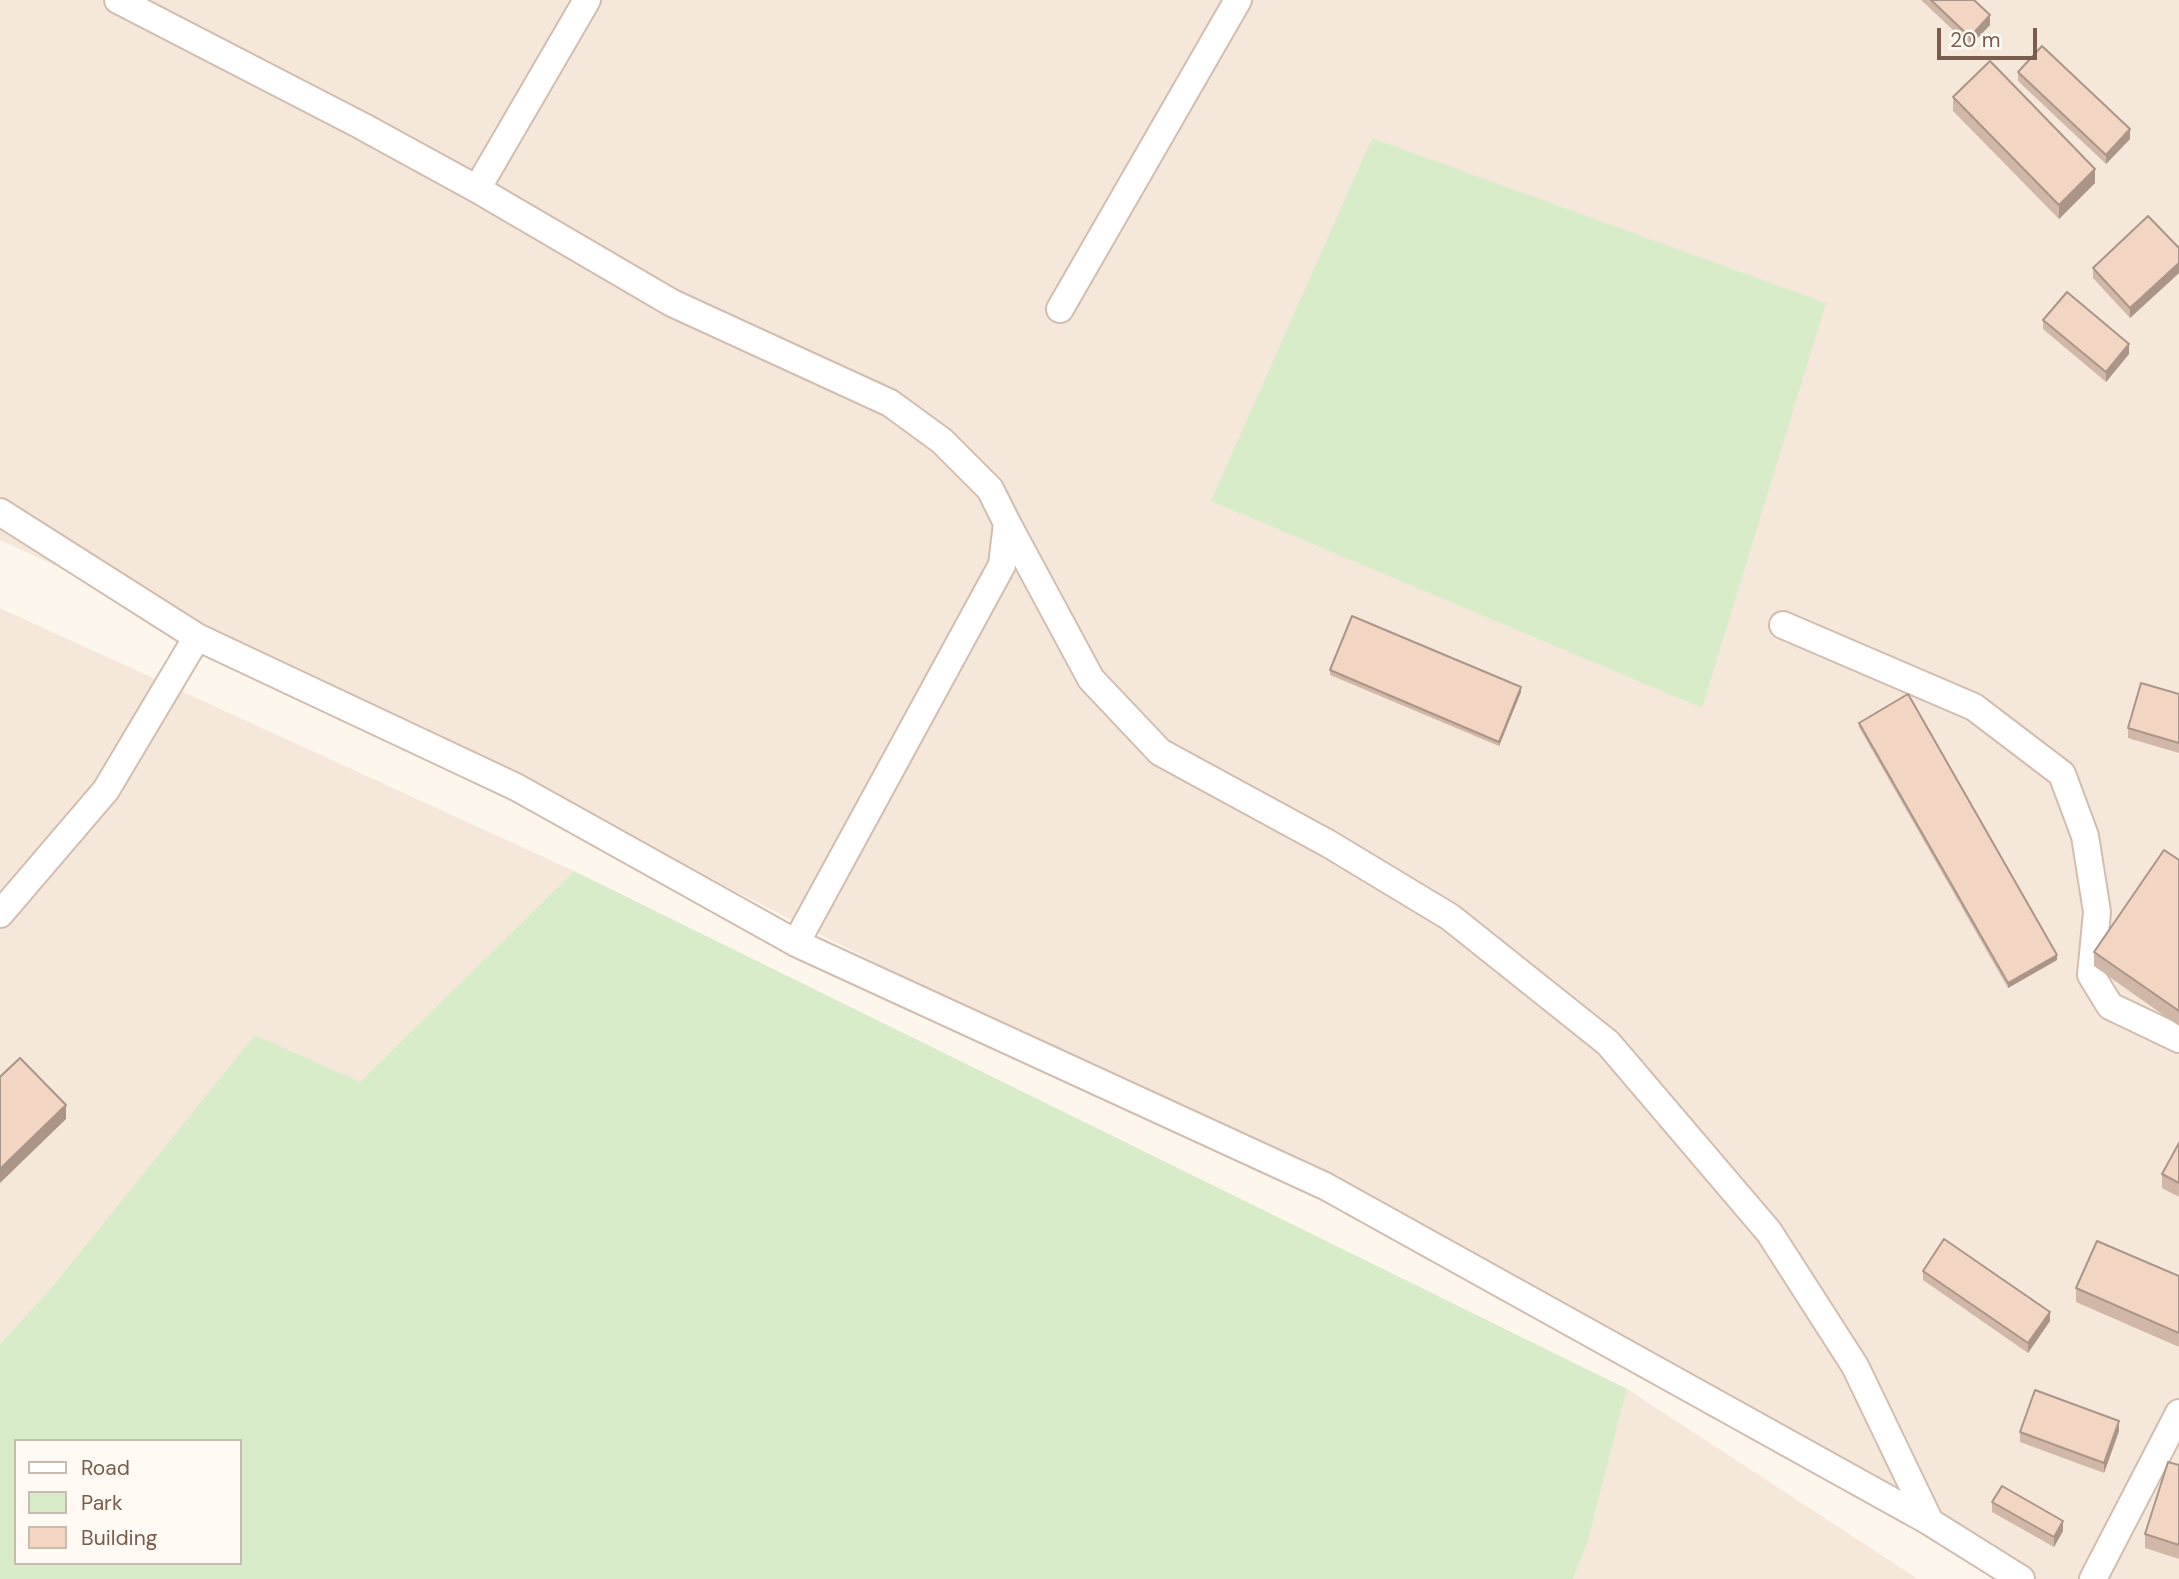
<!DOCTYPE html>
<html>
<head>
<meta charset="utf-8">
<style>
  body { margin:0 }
  #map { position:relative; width:2179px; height:1579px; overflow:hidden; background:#fdf6ec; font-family:"DM Sans",sans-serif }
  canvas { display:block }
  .legend { position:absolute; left:14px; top:1439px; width:228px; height:126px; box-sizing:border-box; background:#fffaf3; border:2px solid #cabbb1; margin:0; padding:9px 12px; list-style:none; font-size:21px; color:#7a5c4d }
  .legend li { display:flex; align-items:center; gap:14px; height:35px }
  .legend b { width:35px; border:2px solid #cabbb1 }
  .scale { position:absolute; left:1937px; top:28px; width:100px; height:32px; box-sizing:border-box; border:4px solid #7a5c4d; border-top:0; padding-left:9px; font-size:21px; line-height:24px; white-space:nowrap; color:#7a5c4d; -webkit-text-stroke:5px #fffaf3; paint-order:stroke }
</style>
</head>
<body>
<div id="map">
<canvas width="2179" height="1579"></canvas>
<ul class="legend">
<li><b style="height:9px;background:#fff"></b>Road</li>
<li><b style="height:19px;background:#d8ecc9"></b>Park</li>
<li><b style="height:19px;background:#f3d5c3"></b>Building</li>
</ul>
<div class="scale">20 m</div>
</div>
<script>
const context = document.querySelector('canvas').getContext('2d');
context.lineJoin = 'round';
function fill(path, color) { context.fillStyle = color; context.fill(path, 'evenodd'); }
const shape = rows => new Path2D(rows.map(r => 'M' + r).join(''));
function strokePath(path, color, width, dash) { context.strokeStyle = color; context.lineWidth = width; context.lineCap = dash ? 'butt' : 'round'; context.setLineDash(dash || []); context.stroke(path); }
fill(shape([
  [0,0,2179,0,2179,1579,2030,1579,1733,1399,495,769,0,540],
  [0,608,574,871,360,1082,54,1285,0,1344],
  [1627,1389,1918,1579,1573,1579,1587,1544]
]), '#f5e8da');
fill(shape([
  [1372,138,1826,303,1702,708,1211,501],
  [574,871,1627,1389,1587,1544,1573,1579,0,1579,0,1344,54,1285,255,1035,360,1082],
  [16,1441,240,1441,240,1563,16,1563]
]), '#d8ecc9');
const minor = shape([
  [118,0,362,126,477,189,672,303,890,403,942,441,990,489,1007,523,1002,565,796,943],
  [477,189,587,0],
  [1060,309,1238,0],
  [0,512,197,637,516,787,796,943,1325,1186,1930,1522,2021,1579],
  [1007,523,1091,679,1160,752,1329,844,1450,917,1608,1043,1769,1232,1855,1366,1930,1522],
  [1783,625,1974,707,2062,774,2085,836,2097,912,2091,975,2110,1006,2179,1039],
  [0,914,106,790,197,637],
  [2093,1579,2179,1413]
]);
strokePath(minor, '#d1beb0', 30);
strokePath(minor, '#fff', 26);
fill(shape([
  [1921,0,1974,0,1990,25,1970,46],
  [2018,72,2130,139,2106,164,2018,81],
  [1953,97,2095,183,2059,219,1953,111],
  [2179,248,2179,273,2130,318,2093,278,2093,268],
  [2043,320,2129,354,2106,382,2043,329],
  [1330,670,1521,692,1499,746,1330,675],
  [2179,694,2179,753,2128,738,2128,728],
  [1859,723,2057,960,2008,988,1859,727],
  [2179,860,2179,1026,2094,966,2094,952],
  [2179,1143,2179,1197,2162,1188,2162,1174],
  [1923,1271,2050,1321,2028,1353,1923,1280],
  [2179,1276,2179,1347,2076,1302,2076,1288],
  [2119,1431,2104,1473,2020,1442,2020,1432],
  [2179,1465,2179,1559,2145,1548,2145,1534],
  [1992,1502,2063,1531,2054,1547,1992,1512]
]), '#d1b7a8');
fill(shape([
  [1990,15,1990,25,1970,46,1970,37],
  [2130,129,2130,139,2106,164,2106,155],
  [2095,169,2095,183,2059,219,2059,205],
  [2179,263,2179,273,2130,318,2130,308],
  [2129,344,2129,354,2106,382,2106,372],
  [1521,687,1521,692,1499,746,1499,742],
  [2057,955,2057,960,2008,988,2008,983],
  [66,1105,66,1119,0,1183,0,1169],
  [2050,1312,2050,1321,2028,1353,2028,1343],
  [2119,1421,2119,1431,2104,1473,2104,1463],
  [2063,1521,2063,1531,2054,1547,2054,1537]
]), '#aa9588');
const building = shape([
  [1931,0,1974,0,1990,15,1970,37,1931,0],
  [2042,46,2130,129,2106,155,2018,72,2042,46],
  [1990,61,2095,169,2059,205,1953,97,1990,61],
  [2148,216,2179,248,2179,263,2130,308,2093,268,2148,216],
  [2067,292,2129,344,2106,372,2043,320,2067,292],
  [1352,616,1521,687,1499,742,1330,670,1352,616],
  [2141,683,2179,694,2179,743,2128,728,2141,683],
  [1908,694,2057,955,2008,983,1859,723,1908,694],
  [2164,850,2179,860,2179,1011,2094,952,2164,850],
  [20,1058,66,1105,0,1169,0,1077,20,1058],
  [2179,1143,2179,1183,2162,1174,2179,1143],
  [1944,1239,2050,1312,2028,1343,1923,1271,1944,1239],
  [2097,1241,2179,1276,2179,1333,2076,1288,2097,1241],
  [2035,1390,2119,1421,2104,1463,2020,1432,2035,1390],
  [2168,1462,2179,1465,2179,1545,2145,1534,2168,1462],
  [2002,1486,2063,1521,2054,1537,1992,1502,2002,1486]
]);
fill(building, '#f3d5c3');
strokePath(building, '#aa9588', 2);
</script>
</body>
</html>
